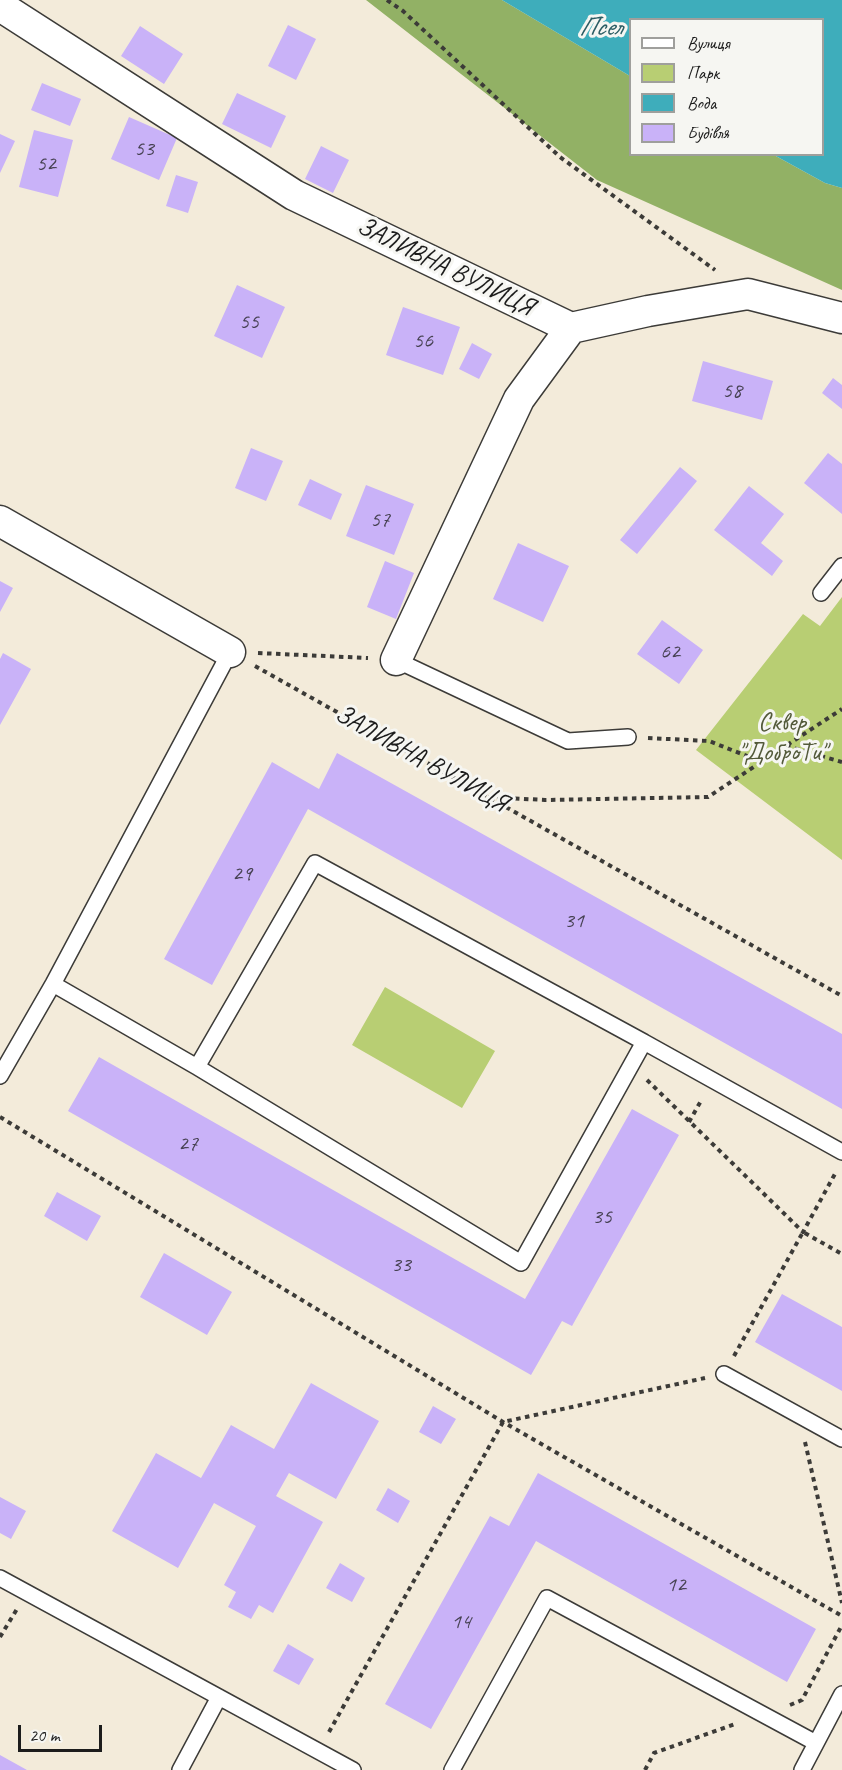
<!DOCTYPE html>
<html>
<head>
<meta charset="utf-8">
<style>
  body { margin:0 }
  #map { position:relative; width:842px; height:1770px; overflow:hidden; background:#f3ebda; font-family:Caveat,sans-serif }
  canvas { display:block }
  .legend { position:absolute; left:629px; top:18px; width:195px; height:138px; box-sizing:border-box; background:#f6f6f2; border:2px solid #9f9f9c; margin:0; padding:8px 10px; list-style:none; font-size:18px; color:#1c1c1c }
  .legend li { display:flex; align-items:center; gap:12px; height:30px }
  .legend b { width:30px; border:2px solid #9f9f9c }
  .scale { position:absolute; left:18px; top:1725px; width:84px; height:27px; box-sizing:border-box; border:3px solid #1c1c1c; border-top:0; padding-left:8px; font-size:18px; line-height:21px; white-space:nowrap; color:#1c1c1c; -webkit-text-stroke:4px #f6f6f2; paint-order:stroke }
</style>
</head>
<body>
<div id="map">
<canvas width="842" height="1770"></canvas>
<ul class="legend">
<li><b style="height:8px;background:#fff"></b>Вулиця</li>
<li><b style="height:16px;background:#b8ce73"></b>Парк</li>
<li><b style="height:16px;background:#3eadbb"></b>Вода</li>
<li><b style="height:16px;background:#c9b2f8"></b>Будівля</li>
</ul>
<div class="scale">20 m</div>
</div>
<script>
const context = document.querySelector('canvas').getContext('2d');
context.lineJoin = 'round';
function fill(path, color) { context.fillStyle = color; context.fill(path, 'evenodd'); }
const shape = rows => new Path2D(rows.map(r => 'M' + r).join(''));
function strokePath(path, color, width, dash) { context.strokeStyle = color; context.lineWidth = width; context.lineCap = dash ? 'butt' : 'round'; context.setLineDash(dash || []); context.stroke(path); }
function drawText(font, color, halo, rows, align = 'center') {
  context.font = font + ' Caveat,sans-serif'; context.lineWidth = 6; context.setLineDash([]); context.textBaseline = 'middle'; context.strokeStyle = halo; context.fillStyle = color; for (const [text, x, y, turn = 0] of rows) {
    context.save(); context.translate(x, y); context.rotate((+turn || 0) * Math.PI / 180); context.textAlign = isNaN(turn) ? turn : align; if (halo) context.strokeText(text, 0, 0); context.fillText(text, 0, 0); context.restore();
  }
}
fill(shape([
  [842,597,842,860,696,750,803,614,820,626],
  [385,987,495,1051,462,1108,352,1045]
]), '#b8ce73');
fill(shape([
  [366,0,502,0,630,76,630,154,774,155,825,183,842,188,842,290,597,180]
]), '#92b165');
fill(shape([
  [502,0,842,0,842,188,825,183,774,155,822,154,822,20,630,20,630,76]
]), '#3eadbb');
fill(shape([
  [288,25,316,39,296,80,268,66],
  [140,26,183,54,164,84,121,56],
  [42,83,81,99,70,126,31,110],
  [237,93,286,116,271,148,222,124],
  [129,117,177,138,159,180,111,159],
  [34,130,73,140,58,197,19,187],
  [0,134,15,141,0,173],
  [321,146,349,160,333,193,305,179],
  [176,175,198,182,188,213,166,206],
  [237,285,285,307,262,358,214,336],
  [403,307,460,327,443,375,386,355],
  [472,343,492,354,479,379,459,369],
  [703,361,773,381,762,420,692,401],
  [833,378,842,385,842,409,822,393],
  [251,448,283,461,266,501,235,488],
  [828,453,842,464,842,514,804,483],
  [680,467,697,481,637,554,620,540],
  [310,479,342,494,331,520,298,505],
  [366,485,414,504,394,555,346,536],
  [749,486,784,514,761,543,783,561,772,576,714,530],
  [518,543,569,566,543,622,493,599],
  [385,561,414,573,396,619,367,607],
  [0,581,13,588,0,612],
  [662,620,703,650,679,684,637,654],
  [3,653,31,669,0,725,0,659],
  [337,753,842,1034,842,1109,308,809,212,985,164,959,272,762,319,789],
  [99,1057,525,1299,632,1109,679,1135,572,1326,562,1321,531,1375,68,1111],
  [57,1192,101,1216,87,1241,44,1216],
  [164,1253,232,1292,207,1335,140,1297],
  [782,1294,842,1327,842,1391,755,1342],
  [311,1383,379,1421,336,1499,289,1473,276,1496,323,1522,273,1613,259,1605,251,1619,228,1607,236,1592,224,1585,256,1526,214,1503,178,1568,112,1531,156,1453,201,1478,231,1425,274,1449],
  [433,1406,456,1419,441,1444,419,1432],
  [538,1473,816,1629,787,1682,536,1541,431,1729,385,1704,490,1516,509,1526],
  [388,1488,410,1501,398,1523,376,1510],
  [0,1497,26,1511,11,1539,0,1533],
  [340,1563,365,1578,352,1602,326,1588],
  [288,1644,314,1659,299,1685,273,1671],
  [0,1755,27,1770,0,1770]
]), '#c9b2f8');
const service = shape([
  [821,593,842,566],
  [396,660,568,741,628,737],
  [53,984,197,1067,521,1263,644,1042,842,1152],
  [197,1067,315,863,644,1042],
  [0,1076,53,984,230,652],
  [724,1374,842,1439],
  [0,1578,353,1770],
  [180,1770,219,1697],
  [452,1770,547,1598,816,1743],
  [802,1770,842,1694]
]);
const minor = shape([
  [0,6,294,195,571,328,519,399,396,660],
  [571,328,648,311,748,294,842,318],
  [0,521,230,652]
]);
strokePath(service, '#3c3b38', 18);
strokePath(minor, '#3c3b38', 33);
strokePath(shape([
  [387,0,403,11,560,157,715,270],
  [258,653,368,658],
  [255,666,842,996],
  [648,738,709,741,762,762],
  [786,746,842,762],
  [488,797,545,800,708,797,842,709],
  [647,1080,803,1232,836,1172],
  [0,1117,503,1422,842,1616],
  [689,1122,702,1099],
  [734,1356,803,1232,842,1254],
  [805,1442,842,1603],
  [0,1637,17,1609],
  [790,1705,802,1700,842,1625],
  [329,1732,503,1422,705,1378],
  [645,1770,654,1753,735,1724]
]), '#3c3b38', 4, [4.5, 4.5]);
strokePath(service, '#fff', 15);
strokePath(minor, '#fff', 30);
drawText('22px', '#474253', null, [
  ["53",144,149],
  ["52",46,164],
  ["55",249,322],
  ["56",423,341],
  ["58",732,391],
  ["57",380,520],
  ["62",670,652],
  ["29",242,874],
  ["31",574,921],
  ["27",188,1144],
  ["35",602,1217],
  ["33",401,1265],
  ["12",676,1585],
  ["14",461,1622]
]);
drawText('26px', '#1c1c1c', '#f6f6f2', [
  ["ЗАЛИВНА ВУЛИЦЯ",445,267,26],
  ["ЗАЛИВНА ВУЛИЦЯ",421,759,29]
]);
drawText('26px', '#535a3a', '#f6f6f2', [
  ["Сквер",782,723],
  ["\"ДоброТи\"",782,753]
]);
drawText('italic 27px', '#2b5d64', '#f6f6f2', [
  ["Псел",600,28]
]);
</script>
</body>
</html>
